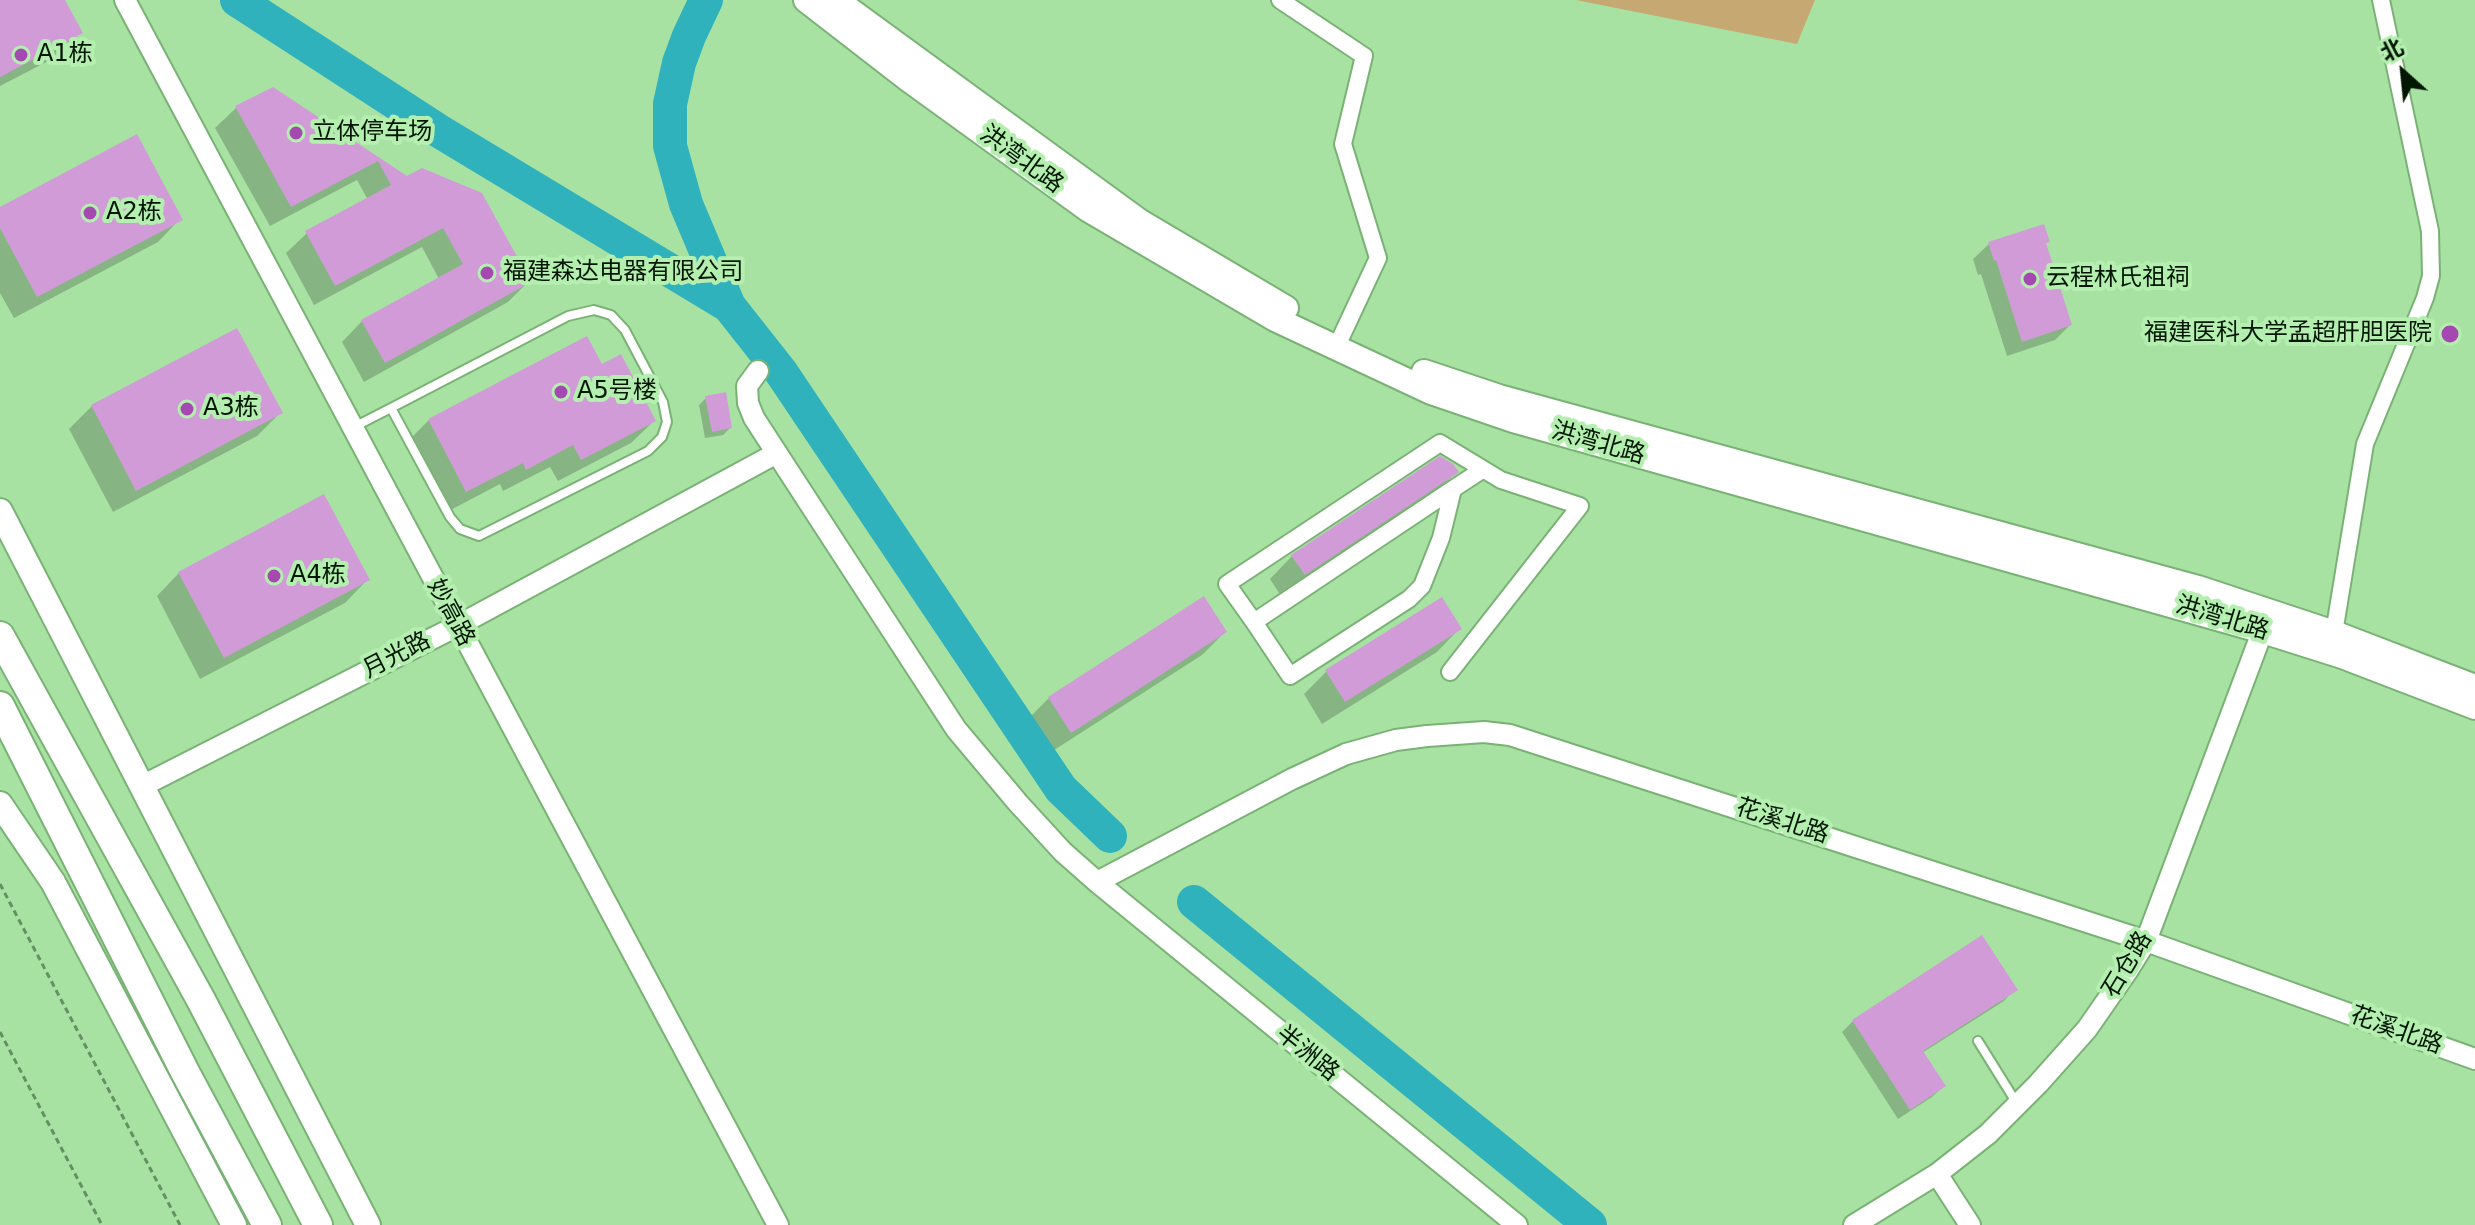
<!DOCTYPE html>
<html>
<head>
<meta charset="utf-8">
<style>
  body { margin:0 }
  #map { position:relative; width:2475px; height:1225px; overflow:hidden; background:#a8e2a3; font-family:"DejaVu Sans","Noto Sans SC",sans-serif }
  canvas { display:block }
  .north { position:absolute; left:2363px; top:32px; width:80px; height:80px; -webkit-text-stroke:6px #b4efb0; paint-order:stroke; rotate:333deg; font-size:22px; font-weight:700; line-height:32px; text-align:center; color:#021602 }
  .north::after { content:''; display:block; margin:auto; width:28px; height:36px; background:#021602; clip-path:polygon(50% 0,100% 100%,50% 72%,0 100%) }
</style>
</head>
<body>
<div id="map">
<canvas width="2475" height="1225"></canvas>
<div class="north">北</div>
</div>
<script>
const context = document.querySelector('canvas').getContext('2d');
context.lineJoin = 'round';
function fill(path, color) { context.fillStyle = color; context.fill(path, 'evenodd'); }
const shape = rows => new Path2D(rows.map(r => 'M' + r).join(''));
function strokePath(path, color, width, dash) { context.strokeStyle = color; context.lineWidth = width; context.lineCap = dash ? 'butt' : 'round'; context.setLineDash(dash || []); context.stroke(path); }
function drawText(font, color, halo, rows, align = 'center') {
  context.font = font + ' "DejaVu Sans","Noto Sans SC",sans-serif'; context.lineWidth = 8; context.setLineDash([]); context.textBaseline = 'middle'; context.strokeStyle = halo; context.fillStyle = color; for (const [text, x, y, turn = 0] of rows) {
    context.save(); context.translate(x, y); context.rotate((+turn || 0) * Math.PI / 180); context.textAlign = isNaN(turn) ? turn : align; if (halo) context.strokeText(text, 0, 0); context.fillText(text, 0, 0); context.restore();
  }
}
fill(shape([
  [1576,0,1815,0,1797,44]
]), '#c6a972');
fill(shape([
  [0,0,63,0,80,33,58,56,0,86],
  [273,89,407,178,529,281,508,302,364,382,342,342,362,321,439,279,422,247,314,305,286,253,307,233,368,200,357,180,270,226,215,128,236,108],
  [0,209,180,219,158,242,14,318,0,293],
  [1989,244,2045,244,2070,325,2055,340,2007,356,1981,274,1978,275,1973,259],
  [601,367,654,421,631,443,558,481,550,467,503,491,500,484,443,514,406,443,429,420],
  [706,398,730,428,723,435,705,438,699,405],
  [92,406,280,413,257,436,113,512,69,429],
  [1456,472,1433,495,1281,596,1270,579,1292,556],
  [179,573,367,580,345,603,200,679,157,596],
  [1459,629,1437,652,1322,724,1304,694,1326,672],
  [1225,632,1202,655,1048,754,1026,721,1049,698],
  [2015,989,2004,1001,1922,1053,1944,1086,1932,1097,1898,1119,1842,1032,1853,1021]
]), '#0003');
strokePath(shape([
  [237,0,439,131,729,306,781,372,1061,789,1110,836],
  [706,0,689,36,679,63,670,104,670,146,686,204,729,306],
  [1194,902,1590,1225]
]), '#2fb2bc', 34);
fill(shape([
  [0,0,65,0,83,33,0,77],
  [273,87,407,176,422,168,482,193,531,282,385,363,361,320,463,264,443,228,335,286,305,231,391,185,378,161,291,207,235,106],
  [137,134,183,220,37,297,0,228,0,207],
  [2044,224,2050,242,2046,243,2072,325,2022,342,1996,260,1994,261,1988,242],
  [237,328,283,413,136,491,91,405],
  [587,336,602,364,621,354,656,421,581,460,573,445,526,470,523,463,466,492,428,419],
  [726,392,732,428,712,432,705,396],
  [1440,456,1453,464,1459,472,1305,575,1291,555],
  [324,494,370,580,224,658,178,572],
  [1204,596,1227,632,1071,733,1048,697],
  [1442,597,1462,629,1345,702,1325,670],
  [1982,935,2018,990,1923,1051,1946,1086,1910,1110,1852,1020]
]), '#d19bd8');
const service = shape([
  [352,428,391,408,568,316,594,310,611,315,625,330,663,402,667,422,662,437,648,451,479,536,460,529,450,517,391,408],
  [1978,1041,2016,1102]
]);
const minor = shape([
  [1280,0,1364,56,1343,144,1378,258,1335,350],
  [1453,489,1441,538,1422,586,1409,599,1290,676,1254,622,1453,489,1482,470],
  [1254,622,1227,584,1440,443,1501,480,1580,506,1450,672],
  [2334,633,2365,444,2425,298,2431,276,2430,231,2381,0]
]);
const tertiary = shape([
  [125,0,778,1225],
  [758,371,747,386,748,403,754,418,956,729,1018,803,1063,852,1097,882,1517,1225],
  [142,786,457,626,777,453],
  [1097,882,1292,779,1346,754,1396,740,1427,736,1484,732,1510,735,2146,941,2475,1059],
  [1937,1174,1970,1225],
  [1854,1225,1937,1174,1988,1134,2038,1084,2087,1029,2128,970,2146,941,2267,619]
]);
const secondary = shape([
  [806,0,908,79,1089,210,1275,319,1431,392,1513,420,2263,631,2342,656,2475,707],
  [836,0,1139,221,1286,308],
  [1424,372,1499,397,2198,588,2334,633,2475,687],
  [0,511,368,1225],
  [0,804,53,882,234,1225]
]);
const trunk = shape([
  [0,636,201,1000,318,1225],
  [0,706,185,1072,267,1225]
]);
strokePath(service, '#7ab276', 12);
strokePath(minor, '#7ab276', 20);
strokePath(tertiary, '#7ab276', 24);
strokePath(secondary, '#7ab276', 28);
strokePath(trunk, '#7ab276', 32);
strokePath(shape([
  [0,884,180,1225],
  [0,1032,102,1225]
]), '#659062', 3, [6, 4]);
strokePath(service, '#fff', 8);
strokePath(minor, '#fff', 16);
strokePath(tertiary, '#fff', 20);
strokePath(secondary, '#fff', 24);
strokePath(trunk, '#fff', 28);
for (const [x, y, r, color] of [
  [21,55,8,"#a548b2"],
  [296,133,8,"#a548b2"],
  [90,213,8,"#a548b2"],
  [487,273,8,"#a548b2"],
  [2030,279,8,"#a548b2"],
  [2450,334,10,"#a548b2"],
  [561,392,8,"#a548b2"],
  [187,409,8,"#a548b2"],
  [274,576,8,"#a548b2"]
]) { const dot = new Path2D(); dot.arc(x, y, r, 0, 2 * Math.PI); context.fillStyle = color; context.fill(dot); strokePath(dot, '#b4efb0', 3); }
drawText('24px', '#021602', '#b4efb0', [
  ["A1栋",37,55],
  ["立体停车场",312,133],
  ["A2栋",106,213],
  ["福建森达电器有限公司",503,273],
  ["云程林氏祖祠",2046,279],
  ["福建医科大学孟超肝胆医院",2432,334,"right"],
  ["A5号楼",577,392],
  ["A3栋",203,409],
  ["A4栋",290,576]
], 'left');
drawText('24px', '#021602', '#b4efb0', [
  ["洪湾北路",1021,160,36],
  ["洪湾北路",1598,444,16],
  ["妙高路",450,613,62],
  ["洪湾北路",2222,619,17],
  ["月光路",397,656,-27],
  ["花溪北路",1782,822,18],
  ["石仓路",2128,965,-59],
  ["花溪北路",2396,1031,20],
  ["半洲路",1307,1054,39]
]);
</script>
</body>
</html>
